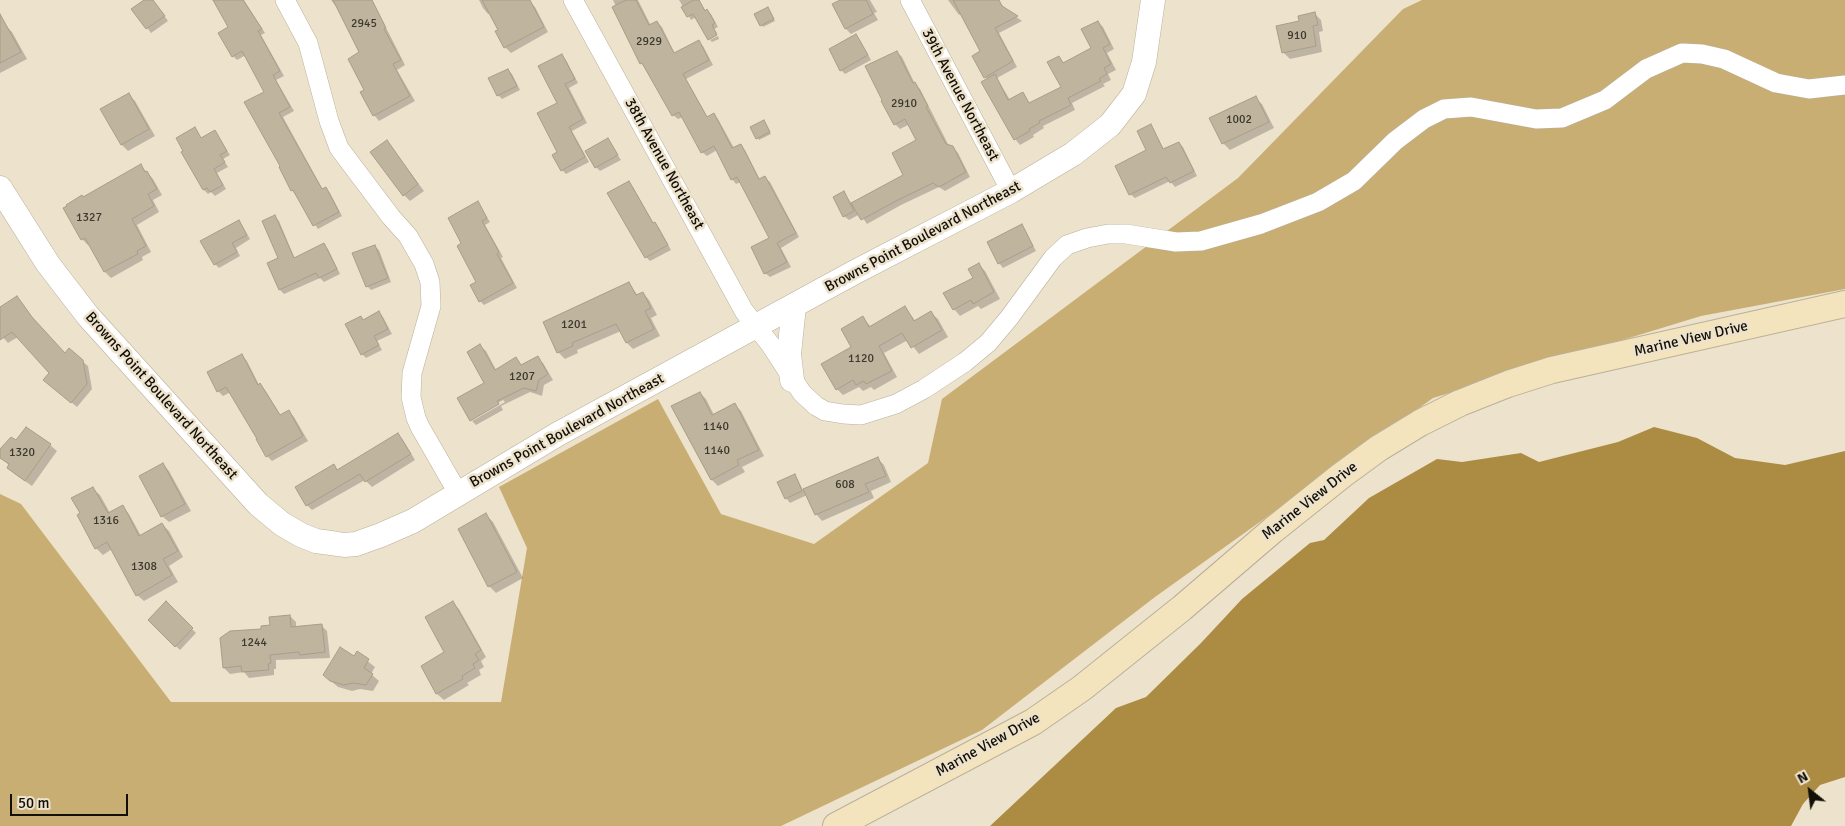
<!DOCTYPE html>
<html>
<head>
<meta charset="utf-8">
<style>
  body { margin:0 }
  #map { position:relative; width:1845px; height:826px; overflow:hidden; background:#ede2cc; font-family:Signika,sans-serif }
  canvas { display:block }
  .north { position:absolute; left:1785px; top:766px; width:50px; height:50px; -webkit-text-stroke:4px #ede2cc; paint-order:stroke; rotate:331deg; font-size:14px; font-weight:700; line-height:20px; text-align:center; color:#120f07 }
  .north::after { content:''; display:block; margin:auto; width:18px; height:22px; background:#120f07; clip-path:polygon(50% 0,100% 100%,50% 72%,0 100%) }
  .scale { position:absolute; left:10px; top:794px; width:118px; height:22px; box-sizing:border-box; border:2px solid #120f07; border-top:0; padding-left:6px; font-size:15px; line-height:18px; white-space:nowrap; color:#120f07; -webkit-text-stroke:4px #ede2cc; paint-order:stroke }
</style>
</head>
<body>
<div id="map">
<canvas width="1845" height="826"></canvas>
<div class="north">N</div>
<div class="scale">50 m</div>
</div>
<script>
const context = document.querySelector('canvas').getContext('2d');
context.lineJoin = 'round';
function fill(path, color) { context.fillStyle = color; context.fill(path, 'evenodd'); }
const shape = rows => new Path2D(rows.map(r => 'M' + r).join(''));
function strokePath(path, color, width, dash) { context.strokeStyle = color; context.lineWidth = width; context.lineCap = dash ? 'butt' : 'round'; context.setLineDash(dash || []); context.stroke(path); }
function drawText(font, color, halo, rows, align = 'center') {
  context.font = font + ' Signika,sans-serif'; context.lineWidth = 5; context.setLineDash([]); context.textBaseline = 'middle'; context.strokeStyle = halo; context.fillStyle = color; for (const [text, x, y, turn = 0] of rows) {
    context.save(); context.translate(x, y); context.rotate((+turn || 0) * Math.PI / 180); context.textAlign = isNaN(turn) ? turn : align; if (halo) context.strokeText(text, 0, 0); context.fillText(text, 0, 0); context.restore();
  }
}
fill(shape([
  [1422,0,1845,0,1845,289,1701,316,1433,398,1155,597,982,730,781,826,0,826,0,494,21,504,171,702,501,702,527,548,499,487,658,399,721,514,814,544,928,463,942,399,1238,178,1403,9]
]), '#c9ae73');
fill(shape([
  [1654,427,1697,438,1735,458,1785,465,1845,451,1845,777,1820,785,1803,804,1791,826,990,826,1116,708,1146,697,1201,643,1242,599,1310,543,1324,540,1369,498,1437,459,1462,462,1521,453,1539,462,1618,442]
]), '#ac8c42');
fill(shape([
  [146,0,153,0,168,21,151,33,133,9],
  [215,0,244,0,265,33,261,35,284,76,276,80,294,111,283,117,323,190,325,189,330,193,342,216,318,229,292,190,282,167,266,92,246,55,237,60,233,56,230,27],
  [331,0,372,0,405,65,397,70,415,101,379,121,374,115,366,90,361,53,338,9],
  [479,0,528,0,535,7,548,32,511,53,506,48,497,32,499,30,490,13,488,14,483,8],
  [613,0,638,0,651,26,657,22,662,27,675,54,698,41,703,46,713,65,686,79,708,118,713,115,718,119,734,148,740,145,745,150,760,180,765,178,770,182,799,237,781,248,791,267,770,277,765,273,771,238,741,182,736,184,732,179,717,150,707,156,702,152,683,117,678,119,673,115,645,68,641,63],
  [679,0,699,0,706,12,707,11,711,14,718,27,714,29,717,33,708,38,696,17,691,20],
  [842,0,870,0,877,12,874,13,878,20,851,34,846,29,833,5],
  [948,0,998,0,1005,9,1022,21,999,33,1017,67,997,78,1010,100,1023,93,1030,104,1063,88,1059,58,1064,63,1093,49,1098,22,1103,27,1114,49,1107,53,1116,70,1108,74,1111,80,1103,84,1105,86,1072,103,1075,110,1043,126,1044,128,1033,135,1034,137,1020,145,1015,139,988,80,985,77,982,52,962,13,959,15],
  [769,10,775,21,763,27,756,15],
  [1315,14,1321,20,1323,31,1319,32,1322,52,1290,59,1283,52,1300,22],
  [5,25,12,32,27,59,0,73,0,28],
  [718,36,719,39,712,42,710,40],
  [856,36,860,40,871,60,845,74,841,70],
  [897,52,902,57,915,84,920,89,949,146,953,147,958,153,970,177,945,191,939,187,901,205,867,224,860,214,849,220,844,216,834,197,843,192,852,204,905,175,918,140,910,124,900,129,895,124],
  [562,56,566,60,578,83,569,88,587,123,572,131,589,162,566,174,562,170,559,153,559,104],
  [508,70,512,74,520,90,502,99,498,95],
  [128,94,135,101,155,136,128,151,122,145,102,109],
  [1255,98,1262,104,1274,128,1230,150,1223,143],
  [765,123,771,134,759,140,752,128],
  [1150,126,1154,130,1164,150,1179,143,1183,147,1197,176,1175,187,1170,181,1135,198,1130,194,1148,151],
  [195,129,202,139,215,132,230,155,223,159,228,167,217,173,226,189,215,196,211,192,208,194,204,190,182,152],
  [608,140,621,160,600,171,596,167],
  [387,141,424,191,410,201,404,195],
  [141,166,153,179,162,195,153,200,159,212,137,225,151,252,142,257,143,260,111,278,105,272,89,244,88,245,82,239,83,198],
  [629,182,633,187,654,224,659,228,671,250,650,261,646,257],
  [478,203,490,222,485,225,503,257,501,258,517,288,484,305,480,301,478,282,463,244],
  [275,217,279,221,295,259,324,245,328,249,340,274,324,282,320,278,284,294,280,290,268,264,279,259],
  [239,221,250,239,236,248,240,256,219,268,215,264],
  [1021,226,1025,230,1036,251,1003,268,999,263],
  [374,246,379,250,391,282,371,290,367,286],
  [979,265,985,271,1000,299,981,309,978,306,960,316,954,309,975,278],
  [629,283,638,296,643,293,649,300,657,315,651,318,660,336,633,349,627,343,621,331,577,350,578,353,565,359,558,352],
  [17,297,37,324,65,355,82,361,88,366,92,389,77,407,54,388,54,376,18,337,8,343,0,334,0,309],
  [905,307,916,322,931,313,938,319,948,337,919,354,908,340,884,353,897,377,874,390,871,387,863,391,859,387,843,395,837,389,863,318,871,327],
  [379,313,383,317,392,334,377,341,382,350,366,358,362,354,363,321],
  [480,346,486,351,496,370,516,359,522,366,537,358,543,363,553,380,544,385,542,396,530,392,501,406,503,410,476,425,472,421,505,402,503,400,471,419,485,383],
  [242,356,247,361,259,385,265,390,281,416,289,412,294,417,308,441,272,461,267,456,231,392,223,396,218,391],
  [700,393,706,399,714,415,735,405,741,411,764,456,742,467,745,472,718,486,712,480],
  [398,435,403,440,415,460,372,487,365,480,312,510,307,505,334,466,339,471],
  [16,442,50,445,57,451,32,486,15,474,9,468,10,466,0,457,0,451],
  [878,459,884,465,891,482,871,491,874,498,822,521,816,514,807,495,790,503,786,498,794,476,798,480,803,490],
  [163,464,169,471,191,511,169,522,162,516],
  [93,489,100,495,110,513,123,507,129,514,141,536,162,524,169,531,183,557,169,566,178,582,144,601,137,595,112,549,103,555,96,548],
  [486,515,493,522,523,578,496,593,489,586,459,529],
  [166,603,196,633,180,650,149,620],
  [453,603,459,609,486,657,481,661,484,667,479,670,481,675,467,683,469,685,444,700,437,694,422,667,446,652],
  [290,616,296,622,296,627,321,625,327,631,330,658,276,660,276,669,274,669,274,675,249,678,244,672,230,674,224,668,262,630],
  [357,653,375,667,371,674,379,681,373,691,360,689,352,691,338,687,324,675,355,658]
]), '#0003');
const building = shape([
  [144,0,153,0,165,16,146,29,131,9,144,0],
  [213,0,243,0,262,29,258,31,280,71,273,75,290,107,279,113,322,189,326,187,339,212,313,226,293,190,291,191,279,167,280,166,244,102,264,92,242,51,232,57,218,33,228,27,213,0],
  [333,0,372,0,386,28,384,29,401,60,393,64,410,96,373,116,360,92,364,90,348,59,359,52,333,0],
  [482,0,530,0,544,27,504,48,495,31,498,30,482,0],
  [626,0,636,0,649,25,657,21,674,53,699,40,709,60,683,74,707,117,714,113,732,148,741,144,759,179,765,176,796,233,777,243,787,262,764,274,751,247,769,238,737,177,731,180,714,146,701,153,679,112,672,116,642,63,640,64,612,7,626,0],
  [694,0,699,0,705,11,707,9,715,23,712,25,717,35,708,40,693,14,687,17,681,7,694,0],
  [840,0,866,0,873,14,845,29,832,4,840,0],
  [953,0,999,0,1002,6,1018,16,995,28,1013,61,984,78,972,56,980,51,953,0],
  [768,7,774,19,760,26,754,14,768,7],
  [1315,12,1318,25,1313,26,1316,46,1282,53,1276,26,1299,21,1298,16,1315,12],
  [0,14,21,52,0,63,0,14],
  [1098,21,1110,44,1103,48,1111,64,1104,68,1107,74,1099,79,1101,81,1068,98,1071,105,1039,121,1040,123,1029,129,1030,131,1014,140,981,82,995,74,1008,100,1023,92,1029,103,1061,87,1047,62,1059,56,1063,63,1091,48,1081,29,1098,21],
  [856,34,868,55,840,71,829,49,856,34],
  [897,51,913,83,915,82,928,106,926,107,946,144,953,146,966,172,939,187,933,183,896,201,861,220,851,203,903,175,892,153,916,140,905,119,894,125,881,101,882,100,865,66,897,51],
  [562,54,575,79,565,84,583,119,569,127,585,157,561,171,552,155,557,152,537,113,557,103,538,66,562,54],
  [508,69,517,86,497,96,488,78,508,69],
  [129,93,149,129,121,145,100,109,129,93],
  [1256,96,1269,122,1222,144,1209,118,1256,96],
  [764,120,770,132,756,139,750,127,764,120],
  [1151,124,1163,149,1179,142,1194,171,1170,183,1166,177,1129,195,1115,166,1146,150,1137,131,1151,124],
  [195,127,201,138,215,130,227,151,220,155,225,162,214,169,223,185,210,192,207,188,203,190,181,152,183,151,176,138,195,127],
  [608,138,618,155,595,168,585,151,608,138],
  [387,140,418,184,403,196,370,152,387,140],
  [141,164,145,172,147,171,157,189,148,194,154,206,132,219,146,246,137,251,138,254,104,272,85,238,81,240,63,208,67,206,66,205,82,195,83,197,141,164],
  [629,181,653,223,655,222,668,245,645,258,607,193,629,181],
  [844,191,854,211,843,217,833,197,844,191],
  [478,201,487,218,482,221,499,252,497,254,513,283,479,302,470,285,476,282,457,246,461,243,448,218,478,201],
  [275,215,294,258,324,243,337,269,319,278,316,273,279,290,267,263,278,258,262,221,275,215],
  [239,220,247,235,232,243,237,252,214,265,200,241,239,220],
  [1022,224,1033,246,998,264,987,242,1022,224],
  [375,245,388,278,366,287,352,253,375,245],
  [979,263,994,292,973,304,971,300,953,310,943,293,973,278,968,269,979,263],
  [629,282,636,295,643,292,651,308,645,311,654,329,626,343,616,324,572,343,573,346,557,353,543,322,629,282],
  [17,296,32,317,65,353,69,348,83,360,87,384,71,403,43,380,49,373,12,332,0,340,0,307,17,296],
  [905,306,914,321,931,311,942,330,911,348,902,333,879,346,892,371,866,384,864,381,856,385,853,380,836,390,821,364,851,347,841,329,863,316,869,327,905,306],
  [379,311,388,329,374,336,379,345,361,355,345,324,361,316,363,320,379,311],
  [480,344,495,370,516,357,521,365,538,356,548,374,539,380,536,391,524,388,497,401,499,404,470,421,457,398,484,383,467,352,480,344],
  [242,354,258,385,260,383,280,415,289,410,303,436,266,457,256,439,257,439,226,387,217,392,207,372,242,354],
  [700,392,712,415,735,403,759,450,737,460,739,465,711,480,671,406,700,392],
  [26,427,51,444,25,481,7,468,9,464,0,458,0,449,11,437,16,440,26,427],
  [398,433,411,454,365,482,360,474,306,506,295,487,334,464,337,470,398,433],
  [878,457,886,476,865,484,869,492,815,515,803,489,878,457],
  [163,463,185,504,161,517,139,476,163,463],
  [795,474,802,491,785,499,777,482,795,474],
  [93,487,108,513,123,505,139,536,162,523,178,551,163,559,172,575,136,596,107,542,95,549,77,515,80,513,71,498,93,487],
  [486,513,517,572,488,587,458,529,486,513],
  [166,601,193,628,175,647,148,620,166,601],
  [453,601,481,650,475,654,479,660,473,664,475,668,462,676,463,679,436,694,421,666,444,652,425,617,453,601],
  [290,615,291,627,322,624,325,652,300,655,299,652,270,655,271,663,268,664,269,670,242,672,241,666,223,668,220,638,230,631,261,629,261,626,270,625,269,617,290,615],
  [340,647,354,656,357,651,369,659,364,668,373,674,366,685,353,683,344,685,330,681,323,675,340,647]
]);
fill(building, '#bfb59f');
strokePath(building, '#a89d88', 1);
const minor = shape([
  [285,0,308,43,329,121,339,148,391,217,408,236,424,264,430,282,431,306,412,373,411,397,416,418,420,427,458,493],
  [573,0,744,311,770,344,802,393,816,406,825,411,843,414,861,415,896,404,924,389,965,362,988,343,1009,318,1053,258,1067,245,1087,238,1108,234,1126,234,1176,242,1201,241,1261,224,1318,202,1354,181,1395,141,1424,119,1444,109,1471,107,1536,119,1562,118,1605,100,1646,69,1682,53,1702,54,1724,59,1776,83,1809,89,1845,85],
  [910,0,1011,191]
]);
const tertiary = shape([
  [0,188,48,264,88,316,258,504,282,524,301,535,316,541,331,543,344,545,356,544,381,535,413,521,558,434,855,272,1011,191,1073,154,1110,125,1134,94,1144,62,1153,0],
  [792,380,789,354,794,306]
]);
const secondary = shape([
  [836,826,1033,722,1082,688,1182,608,1273,530,1342,475,1379,448,1420,423,1460,403,1508,384,1552,370,1845,304]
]);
strokePath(minor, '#bab09a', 20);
strokePath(tertiary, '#bab09a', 25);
strokePath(secondary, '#bab09a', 28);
strokePath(minor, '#fff', 19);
strokePath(tertiary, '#fff', 24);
strokePath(secondary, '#f3e4be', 26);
drawText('12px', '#3d382d', null, [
  ["2945",364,24],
  ["910",1297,36],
  ["2929",649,42],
  ["2910",904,104],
  ["1002",1239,120],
  ["1327",89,218],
  ["1201",574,325],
  ["1120",861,359],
  ["1207",522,377],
  ["1140",716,427],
  ["1140",717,451],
  ["1320",22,453],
  ["608",845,485],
  ["1316",106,521],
  ["1308",144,567],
  ["1244",254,643]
]);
drawText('15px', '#120f07', '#ede2cc', [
  ["39th Avenue Northeast",960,95,62],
  ["38th Avenue Northeast",664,164,61],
  ["Browns Point Boulevard Northeast",923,237,-28],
  ["Marine View Drive",1691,339,-13],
  ["Browns Point Boulevard Northeast",161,396,48],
  ["Browns Point Boulevard Northeast",567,431,-29],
  ["Marine View Drive",1310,501,-38],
  ["Marine View Drive",988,745,-29]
]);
</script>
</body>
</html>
